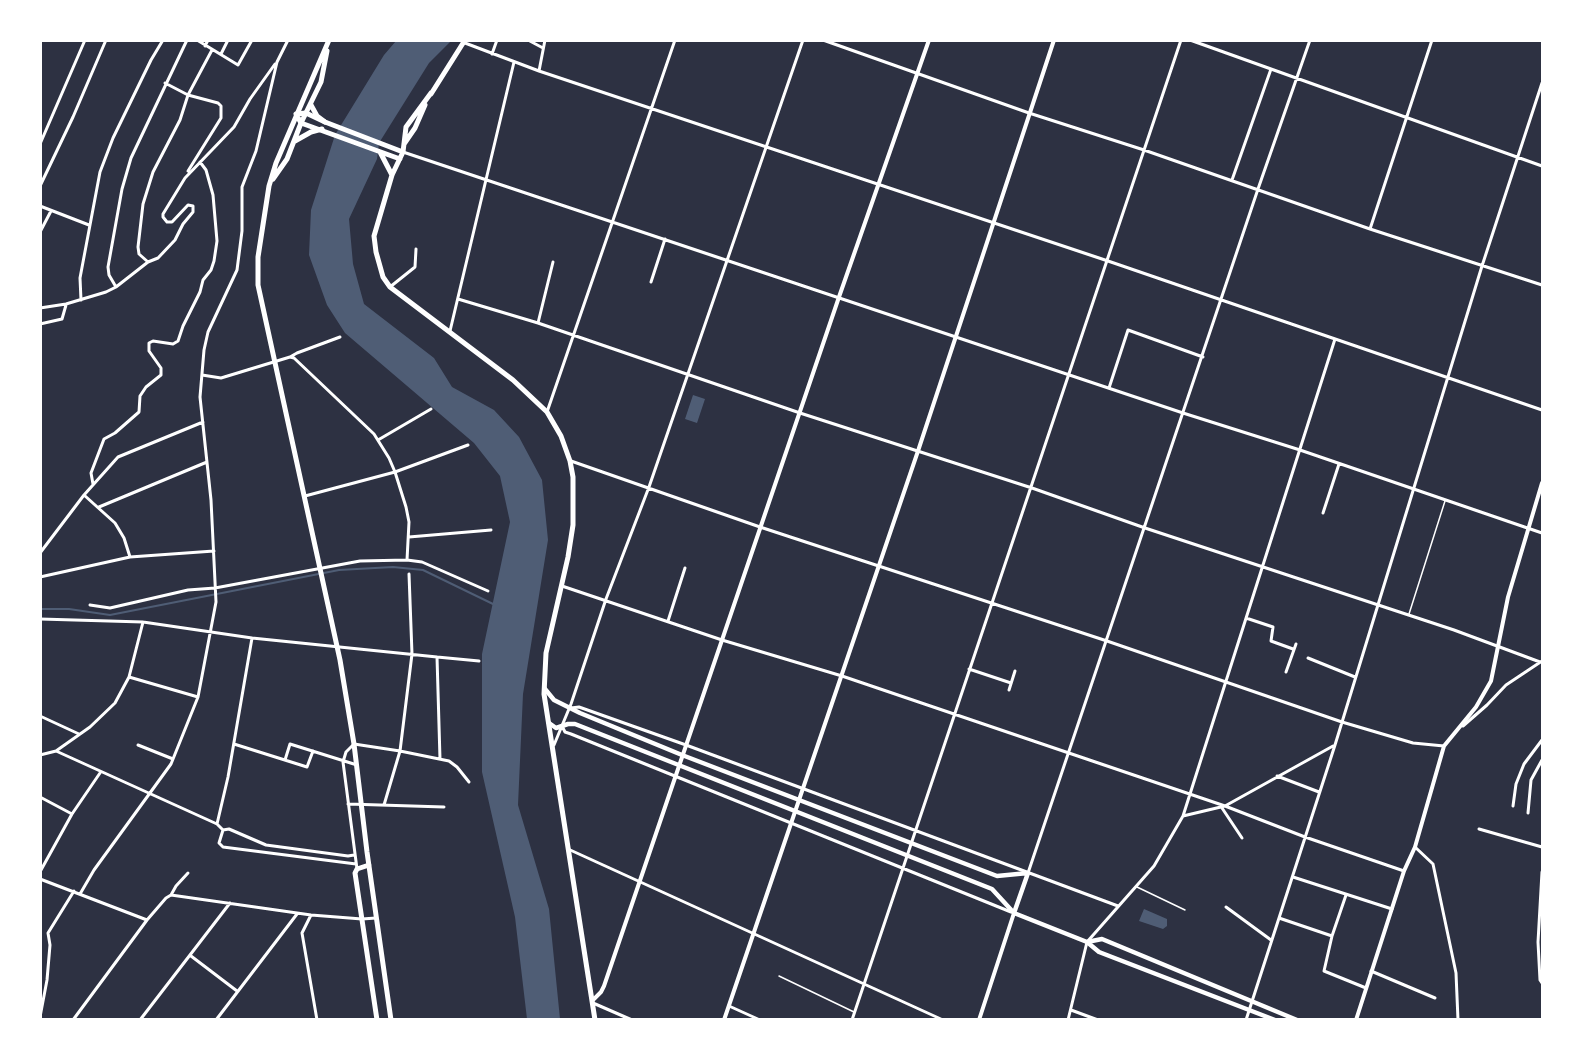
<!DOCTYPE html>
<html>
<head>
<meta charset="utf-8">
<style>
  body { margin:0 }
  #map { position:relative; width:1583px; height:1060px; overflow:hidden; background:#2d3142; font-family:"PT Sans Narrow",sans-serif }
  canvas { display:block }
  .frame { position:absolute; inset:0; border:42px solid #fff; pointer-events:none }
</style>
</head>
<body>
<div id="map">
<canvas width="1583" height="1060"></canvas>
<div class="frame"></div>
</div>
<script>
const context = document.querySelector('canvas').getContext('2d');
context.lineJoin = 'round';
function fill(path, color) { context.fillStyle = color; context.fill(path, 'evenodd'); }
const shape = rows => new Path2D(rows.map(r => 'M' + r).join(''));
function strokePath(path, color, width, dash) { context.strokeStyle = color; context.lineWidth = width; context.lineCap = dash ? 'butt' : 'round'; context.setLineDash(dash || []); context.stroke(path); }
fill(shape([
  [396,41,451,41,429,63,379,143,377,159,349,219,353,264,364,304,434,358,452,387,494,410,519,437,542,480,548,540,523,694,518,805,549,909,560,1019,527,1019,515,917,482,772,482,654,510,522,500,476,474,443,345,333,327,305,309,255,311,210,335,135,384,55],
  [693,395,705,399,697,423,685,419],
  [1144,909,1167,919,1167,926,1163,929,1139,921]
]), '#4f5d75');
strokePath(shape([
  [40,609,69,609,110,615,339,570,393,567,423,570,493,604]
]), '#4f5d75', 2);
strokePath(shape([
  [1409,614,1445,501],
  [1137,887,1185,910],
  [779,976,854,1012]
]), '#fff', 1.5);
strokePath(shape([
  [197,40,238,65,252,40],
  [528,40,543,48],
  [823,40,1029,113,1144,150,1370,229,1542,285],
  [1190,40,1542,166],
  [465,43,539,71,1108,261,1542,410],
  [205,46,208,40],
  [221,54,228,40],
  [492,54,497,40],
  [539,71,545,40],
  [165,83,188,95,218,103,221,106,221,118,188,171],
  [40,144,85,40],
  [403,152,1183,413,1300,450,1542,533],
  [1232,180,1271,69],
  [40,186,73,117,106,40],
  [40,206,89,225],
  [1370,229,1432,40],
  [40,232,51,211],
  [148,262,139,254,138,247,143,204,153,172,180,120,188,95,212,50],
  [651,282,665,239],
  [116,287,109,275,108,267,122,189,131,158,187,40],
  [390,287,415,267,416,249],
  [458,299,538,323,800,413,1032,488,1145,528,1454,630,1540,662],
  [81,300,80,278,100,172,113,138,151,60,163,40],
  [40,308,66,304,106,292,116,287,148,262,158,258,175,240,183,224,193,212,193,206,188,205,172,222,167,222,163,217,163,214,185,178,234,127,250,99,275,64],
  [538,323,553,262],
  [40,324,62,319,66,305],
  [450,331,514,62],
  [290,357,297,353,340,337],
  [202,375,221,378,290,357,294,358,374,434,389,458,395,472,406,507,409,522,407,560],
  [1109,388,1128,330,1203,357],
  [547,412,675,40],
  [378,440,431,409],
  [571,461,760,527,1107,641,1342,722,1413,743,1444,746],
  [93,484,91,473,104,439,115,433,139,412,140,396,146,387,161,375,161,368,149,351,149,343,153,341,173,344,178,341,183,326,200,292,203,280,211,270,214,261,217,241,213,195,206,170,200,162],
  [84,495,115,523,124,538,130,557],
  [305,496,395,472,468,445],
  [99,507,207,462],
  [1323,513,1339,464],
  [409,537,491,530],
  [40,553,84,495,118,457,203,422],
  [40,577,130,557,214,551],
  [562,586,722,640,842,676,1225,806,1305,837,1404,871],
  [90,605,110,608,188,590,215,588,360,561,407,560,422,562,488,591],
  [1246,618,1273,627,1271,641,1293,649],
  [40,619,143,622,252,638,437,657,440,759],
  [668,621,685,568],
  [437,657,479,661],
  [1308,658,1355,677],
  [969,669,1011,683],
  [1286,672,1296,644],
  [129,677,198,697],
  [1009,690,1015,671],
  [571,708,579,707,686,745,1118,906],
  [40,716,79,734],
  [562,726,565,732,571,734,1011,912],
  [1463,726,1487,705,1506,685,1542,661],
  [234,744,307,767,313,751],
  [138,745,173,759],
  [554,745,571,704,606,599,649,487,803,40],
  [56,751,90,727,115,703,129,677,143,622],
  [40,755,56,751,217,824,223,830],
  [285,760,290,744,357,765],
  [1277,776,1319,792],
  [40,797,72,814],
  [348,804,444,807],
  [384,805,400,751,412,654,409,574],
  [1513,806,1516,784,1524,764,1542,740],
  [1222,808,1242,838],
  [1528,813,1531,780,1542,760],
  [1183,816,1225,806,1333,746],
  [217,824,228,777,252,638],
  [1479,829,1542,847],
  [223,830,219,843,223,847,356,864],
  [223,830,229,829,266,845,348,856,354,855],
  [1415,847,1433,864,1456,973,1458,1020],
  [568,849,943,1020],
  [40,863,40,875],
  [357,869,343,762,346,752,354,744,400,751,449,761,457,767,469,782],
  [41,870,72,814,100,773],
  [1542,872,1538,942,1540,980,1542,983],
  [1028,873,1258,189,1310,40],
  [1293,877,1392,909],
  [40,879,147,920],
  [80,894,94,870,171,764,198,697,216,602,211,500,200,397,204,350,208,332,237,270,242,231,242,187,256,151,277,62,288,40],
  [171,895,176,886,188,873],
  [1346,895,1332,936,1324,971,1366,988],
  [1226,907,1271,940],
  [311,915,302,933,317,1020],
  [1279,918,1332,936],
  [191,956,237,991],
  [1371,971,1435,998],
  [593,1003,632,1020],
  [729,1006,760,1020],
  [1071,1010,1098,1020],
  [40,1017,47,980,50,945,48,933,74,891],
  [73,1020,147,920,166,898,171,895,311,915,362,919,376,918],
  [140,1020,230,903],
  [216,1020,297,914],
  [852,1020,1181,40],
  [1068,1020,1087,942,1154,866,1183,816,1335,339],
  [1246,1020,1335,745,1482,266,1542,83]
]), '#fff', 3);
strokePath(shape([
  [592,1001,601,992,604,986,839,297,929,40],
  [724,1020,918,451,1054,40],
  [979,1020,1014,913],
  [1356,1020,1404,871,1415,847,1444,746,1476,707,1491,681,1508,597,1542,483]
]), '#fff', 4);
strokePath(shape([
  [545,689,554,700,580,713,682,755,997,876,1028,873,1014,913],
  [549,723,556,728,568,724,575,724,992,889,1014,913,1087,942,1099,952,1275,1020],
  [1087,942,1102,939,1297,1020]
]), '#fff', 4.5);
strokePath(shape([
  [431,93,406,127,403,152,392,175,374,236,376,252,383,277,390,287,513,380,547,412,561,436,570,461,573,477,573,525,568,557,546,653,544,694,595,1020],
  [431,94,465,40],
  [404,144,415,128,425,105],
  [380,152,392,175],
  [400,159,301,123,296,114,306,113,325,122,403,152]
]), '#fff', 5);
strokePath(shape([
  [329,40,276,163,269,186,258,257,258,285,340,660,354,744,367,852,391,1020],
  [311,105,317,116,325,122],
  [295,141,311,132,322,129],
  [273,179,287,159,301,123,321,82,327,51],
  [369,865,357,869,355,873,377,1020]
]), '#fff', 5);
</script>
</body>
</html>
